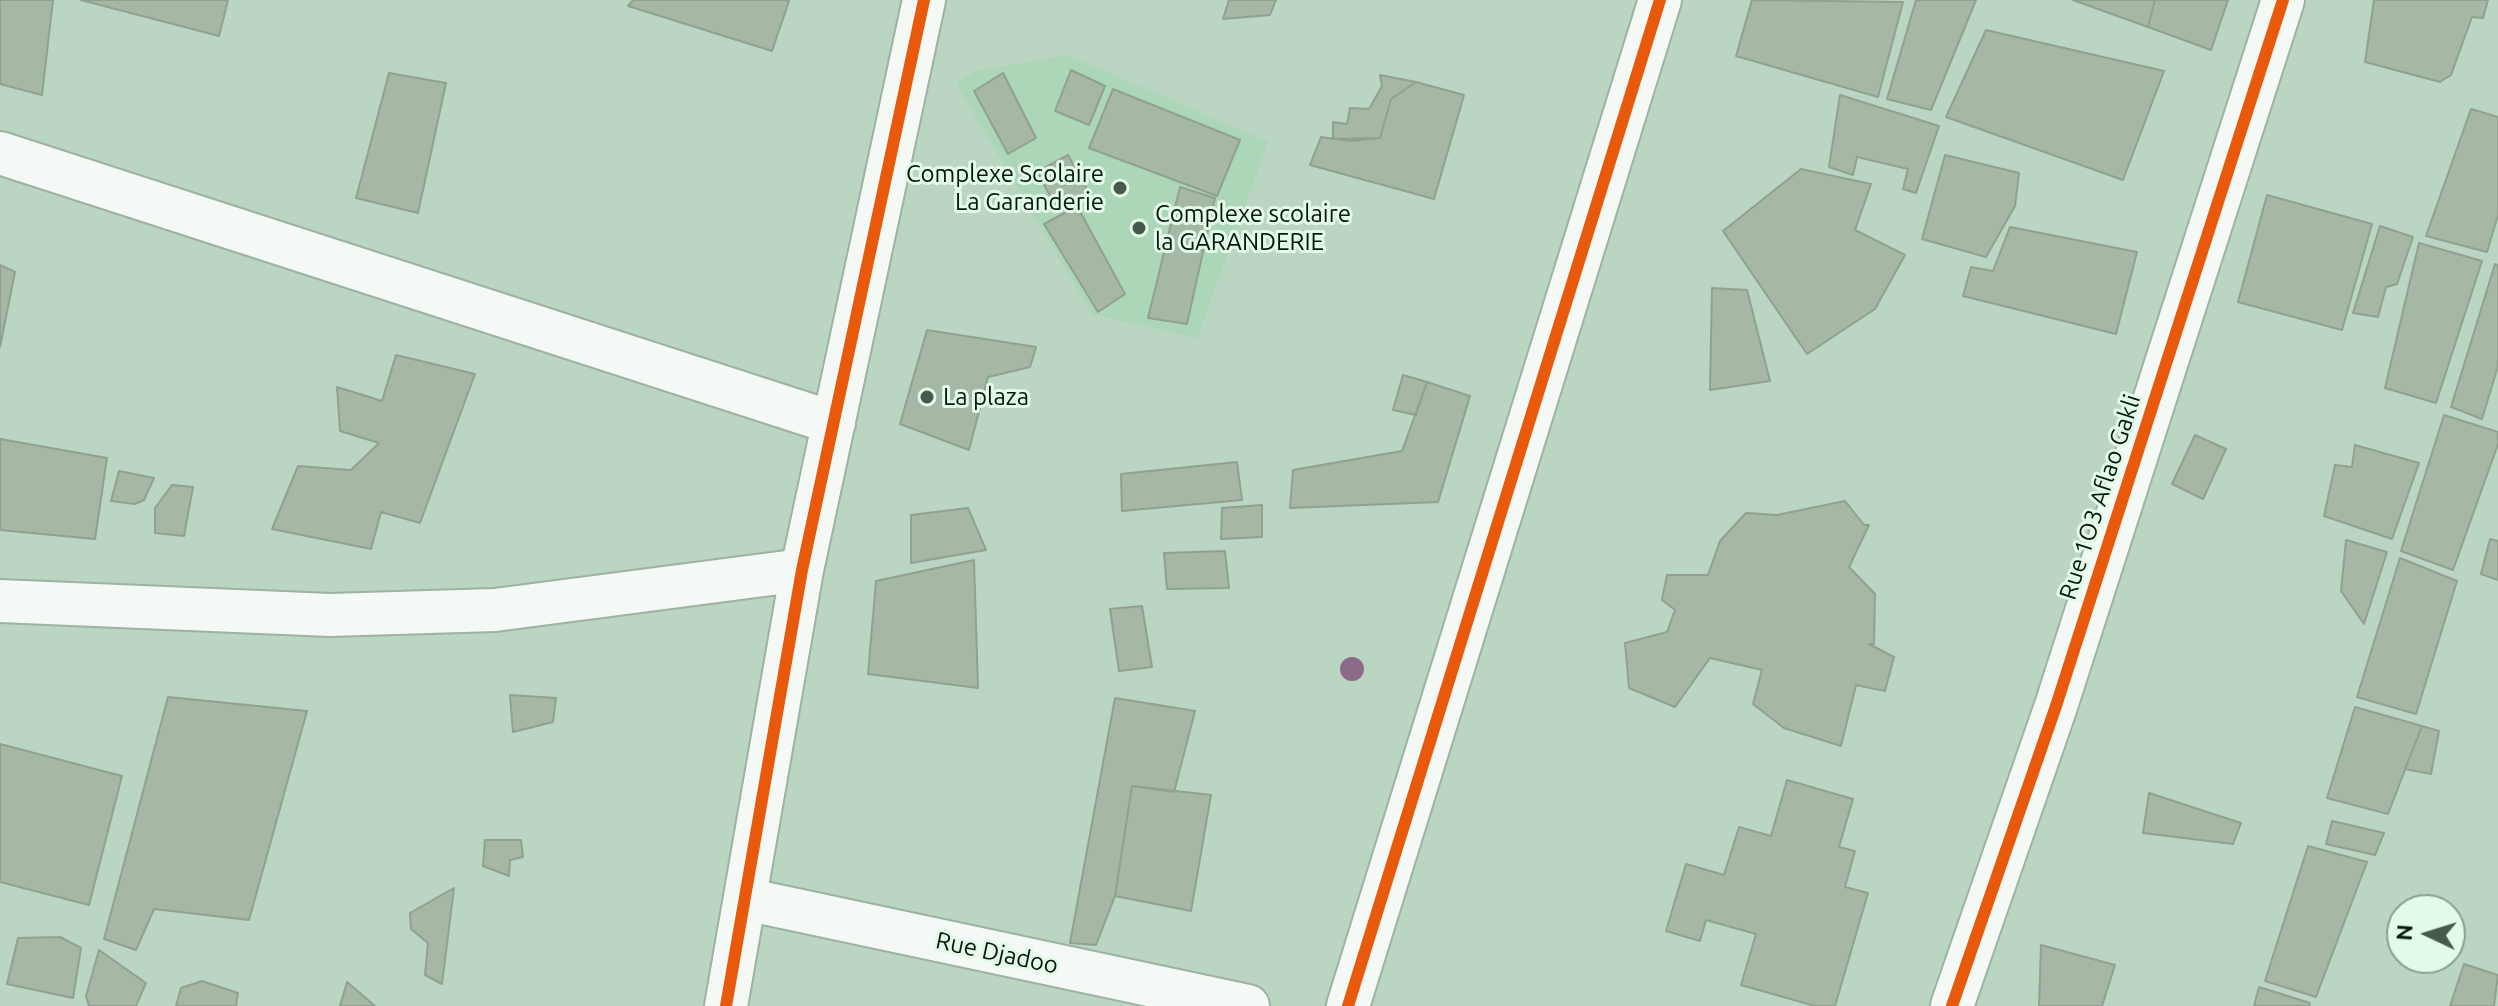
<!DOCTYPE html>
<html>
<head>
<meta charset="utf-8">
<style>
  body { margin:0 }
  #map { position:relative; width:2498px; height:1006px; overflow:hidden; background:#bad5c1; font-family:Ubuntu,sans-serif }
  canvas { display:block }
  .north { position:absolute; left:2386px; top:894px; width:80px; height:80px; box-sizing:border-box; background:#e2fae8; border:2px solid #8aa090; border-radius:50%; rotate:274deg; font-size:22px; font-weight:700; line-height:32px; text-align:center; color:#06180b }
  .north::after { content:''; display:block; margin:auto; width:28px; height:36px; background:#455a4b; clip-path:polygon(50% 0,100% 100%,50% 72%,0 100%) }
</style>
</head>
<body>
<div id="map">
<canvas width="2498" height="1006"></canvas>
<div class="north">N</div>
</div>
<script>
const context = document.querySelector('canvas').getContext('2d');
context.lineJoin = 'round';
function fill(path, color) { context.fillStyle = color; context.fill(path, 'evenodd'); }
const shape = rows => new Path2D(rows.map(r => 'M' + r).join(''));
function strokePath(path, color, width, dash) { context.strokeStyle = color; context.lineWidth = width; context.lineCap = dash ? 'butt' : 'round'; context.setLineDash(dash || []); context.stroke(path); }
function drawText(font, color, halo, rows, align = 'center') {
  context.font = font + ' Ubuntu,sans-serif'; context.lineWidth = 6; context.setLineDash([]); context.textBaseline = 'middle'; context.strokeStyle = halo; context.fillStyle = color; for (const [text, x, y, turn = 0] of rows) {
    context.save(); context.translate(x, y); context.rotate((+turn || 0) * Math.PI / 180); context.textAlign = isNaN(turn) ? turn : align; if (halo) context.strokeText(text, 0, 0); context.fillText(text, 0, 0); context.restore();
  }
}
fill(shape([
  [1068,55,1268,142,1197,338,1092,314,956,83,977,71]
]), '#abd6b7');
const building = shape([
  [0,0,53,0,42,95,0,84,0,0],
  [81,0,228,0,219,36,81,0],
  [633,0,785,0,789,1,772,51,628,6,633,0],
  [1229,0,1276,0,1270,15,1223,19,1229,0],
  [1752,0,1903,2,1878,97,1736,56,1752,0],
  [1916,0,1976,0,1931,110,1887,99,1916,0],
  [2073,0,2155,0,2148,27,2073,0],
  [2155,0,2228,0,2211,50,2148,27,2155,0],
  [2374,0,2488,0,2483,18,2472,17,2451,75,2440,82,2365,62,2374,0],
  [1986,30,2164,71,2123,180,1946,117,1986,30],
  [1071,70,1105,86,1089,125,1055,111,1071,70],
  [389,73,446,83,418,213,356,198,389,73],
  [1003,73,1036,138,1008,154,974,91,1003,73],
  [1380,75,1416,82,1391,99,1380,138,1333,139,1333,122,1347,124,1350,108,1369,109,1382,86,1380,75],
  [1416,82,1464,95,1434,199,1310,165,1321,137,1351,141,1380,138,1391,99,1416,82],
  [1113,89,1240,140,1217,196,1089,148,1113,89],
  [1840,95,1939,126,1916,193,1903,189,1908,169,1857,157,1853,175,1829,167,1840,95],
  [2471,109,2498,117,2498,215,2487,252,2426,236,2471,109],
  [1068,155,1090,195,1059,212,1037,172,1068,155],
  [1945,155,2019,173,2015,206,1986,257,1922,239,1945,155],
  [1801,169,1871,184,1855,230,1905,255,1875,309,1807,354,1723,231,1801,169],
  [1180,187,1215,198,1187,324,1148,318,1180,187],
  [2267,195,2372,224,2342,330,2238,302,2267,195],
  [1077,206,1125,294,1098,312,1044,224,1077,206],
  [2380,226,2413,237,2397,284,2386,287,2378,317,2353,313,2380,226],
  [2010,227,2137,252,2116,334,1963,296,1971,267,1993,271,2010,227],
  [2419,243,2482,261,2436,403,2385,388,2419,243],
  [2495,264,2498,265,2498,366,2482,419,2451,407,2495,264],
  [0,265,15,272,0,347,0,265],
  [1712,288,1747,290,1770,381,1710,390,1712,288],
  [927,330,1036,347,1030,367,988,377,969,450,900,424,927,330],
  [396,355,475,374,420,523,381,512,371,549,272,529,298,466,351,470,379,443,340,431,337,387,382,401,396,355],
  [1403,375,1427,382,1416,415,1393,410,1403,375],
  [1427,382,1470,396,1438,502,1290,508,1293,470,1402,451,1427,382],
  [2444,415,2498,432,2498,444,2453,570,2401,551,2444,415],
  [2195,435,2226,449,2203,499,2172,484,2195,435],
  [0,439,107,458,95,539,0,530,0,439],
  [2355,445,2419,463,2392,539,2324,516,2335,465,2352,467,2355,445],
  [1237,462,1242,500,1122,511,1121,474,1237,462],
  [119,471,154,478,144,500,135,504,111,501,119,471],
  [172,485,193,487,184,536,155,533,155,508,172,485],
  [1845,501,1864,525,1869,525,1849,567,1875,594,1874,644,1869,644,1894,657,1885,691,1856,685,1841,746,1784,728,1753,704,1762,670,1710,658,1675,707,1629,688,1625,643,1667,632,1675,610,1662,600,1667,575,1708,575,1720,541,1746,513,1777,515,1845,501],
  [1262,505,1262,537,1221,539,1222,508,1262,505],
  [968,508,986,550,911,563,911,515,968,508],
  [2490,539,2498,541,2498,580,2481,574,2490,539],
  [2346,540,2387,552,2364,624,2341,591,2346,540],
  [1225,551,1229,588,1167,589,1164,553,1225,551],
  [2400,558,2457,581,2416,714,2357,697,2400,558],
  [974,560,978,688,868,674,876,581,974,560],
  [1142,606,1152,667,1119,671,1110,609,1142,606],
  [510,695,556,698,553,722,513,732,510,695],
  [168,697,307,711,249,920,154,909,136,950,104,939,168,697],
  [1115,698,1195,711,1174,792,1132,786,1115,896,1096,945,1070,943,1115,698],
  [2355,707,2422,726,2388,814,2327,798,2355,707],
  [2422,726,2439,731,2431,774,2405,769,2422,726],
  [0,744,122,776,89,905,0,882,0,744],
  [1787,780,1853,799,1839,847,1855,851,1845,887,1868,893,1835,1006,1815,1006,1741,985,1756,934,1706,920,1700,941,1666,931,1686,864,1724,875,1739,827,1771,836,1787,780],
  [1132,786,1211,795,1191,911,1115,896,1132,786],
  [2149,793,2241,823,2233,844,2143,833,2149,793],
  [2332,821,2384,833,2375,855,2326,844,2332,821],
  [485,840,521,840,523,857,510,860,509,876,483,866,485,840],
  [2308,846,2367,862,2316,997,2265,981,2308,846],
  [454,888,442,984,425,975,428,943,411,929,410,913,454,888],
  [60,937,81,948,73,998,7,984,18,938,60,937],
  [2041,945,2115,965,2102,1006,2039,1006,2041,945],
  [99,950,146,983,136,1006,89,1006,86,996,99,950],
  [2464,964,2498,975,2494,1006,2450,1006,2464,964],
  [202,981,238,993,236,1006,176,1006,181,988,202,981],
  [347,982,375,1006,340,1006,347,982],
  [2259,987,2310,1003,2309,1006,2254,1006,2259,987]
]);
fill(building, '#a6b7a5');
strokePath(building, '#90a18f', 2);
const minor = shape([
  [0,153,834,423],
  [0,601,330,615,495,610,802,570],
  [745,899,1248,1006],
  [726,1006,802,570,924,0],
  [1348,1006,1660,0],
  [1952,1006,2056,706,2283,0]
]);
strokePath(minor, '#9db2a2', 46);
strokePath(minor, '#f5f9f6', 42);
strokePath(shape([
  [726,1006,802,570,924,0],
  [1348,1006,1660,0],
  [1952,1006,2056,706,2283,0]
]), '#e8590c', 12);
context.fillStyle = '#8b6b89';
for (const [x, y] of [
  [1352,669]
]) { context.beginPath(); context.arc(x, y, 12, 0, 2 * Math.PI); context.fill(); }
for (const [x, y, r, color] of [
  [1120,188,8,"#455a4b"],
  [1139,228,8,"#455a4b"],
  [927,397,8,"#455a4b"]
]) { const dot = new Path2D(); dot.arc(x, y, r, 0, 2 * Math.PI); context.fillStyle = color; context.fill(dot); strokePath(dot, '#e2fae8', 3); }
drawText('24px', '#06180b', '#e2fae8', [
  ["Complexe Scolaire",1104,174,"right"],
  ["La Garanderie",1104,202,"right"],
  ["Complexe scolaire",1155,214],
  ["la GARANDERIE",1155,242],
  ["La plaza",943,397]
], 'left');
drawText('24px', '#06180b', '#e2fae8', [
  ["Rue 1O3 Aflao Gakli",2100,497,-72],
  ["Rue Djadoo",997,953,12]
]);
</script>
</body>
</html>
